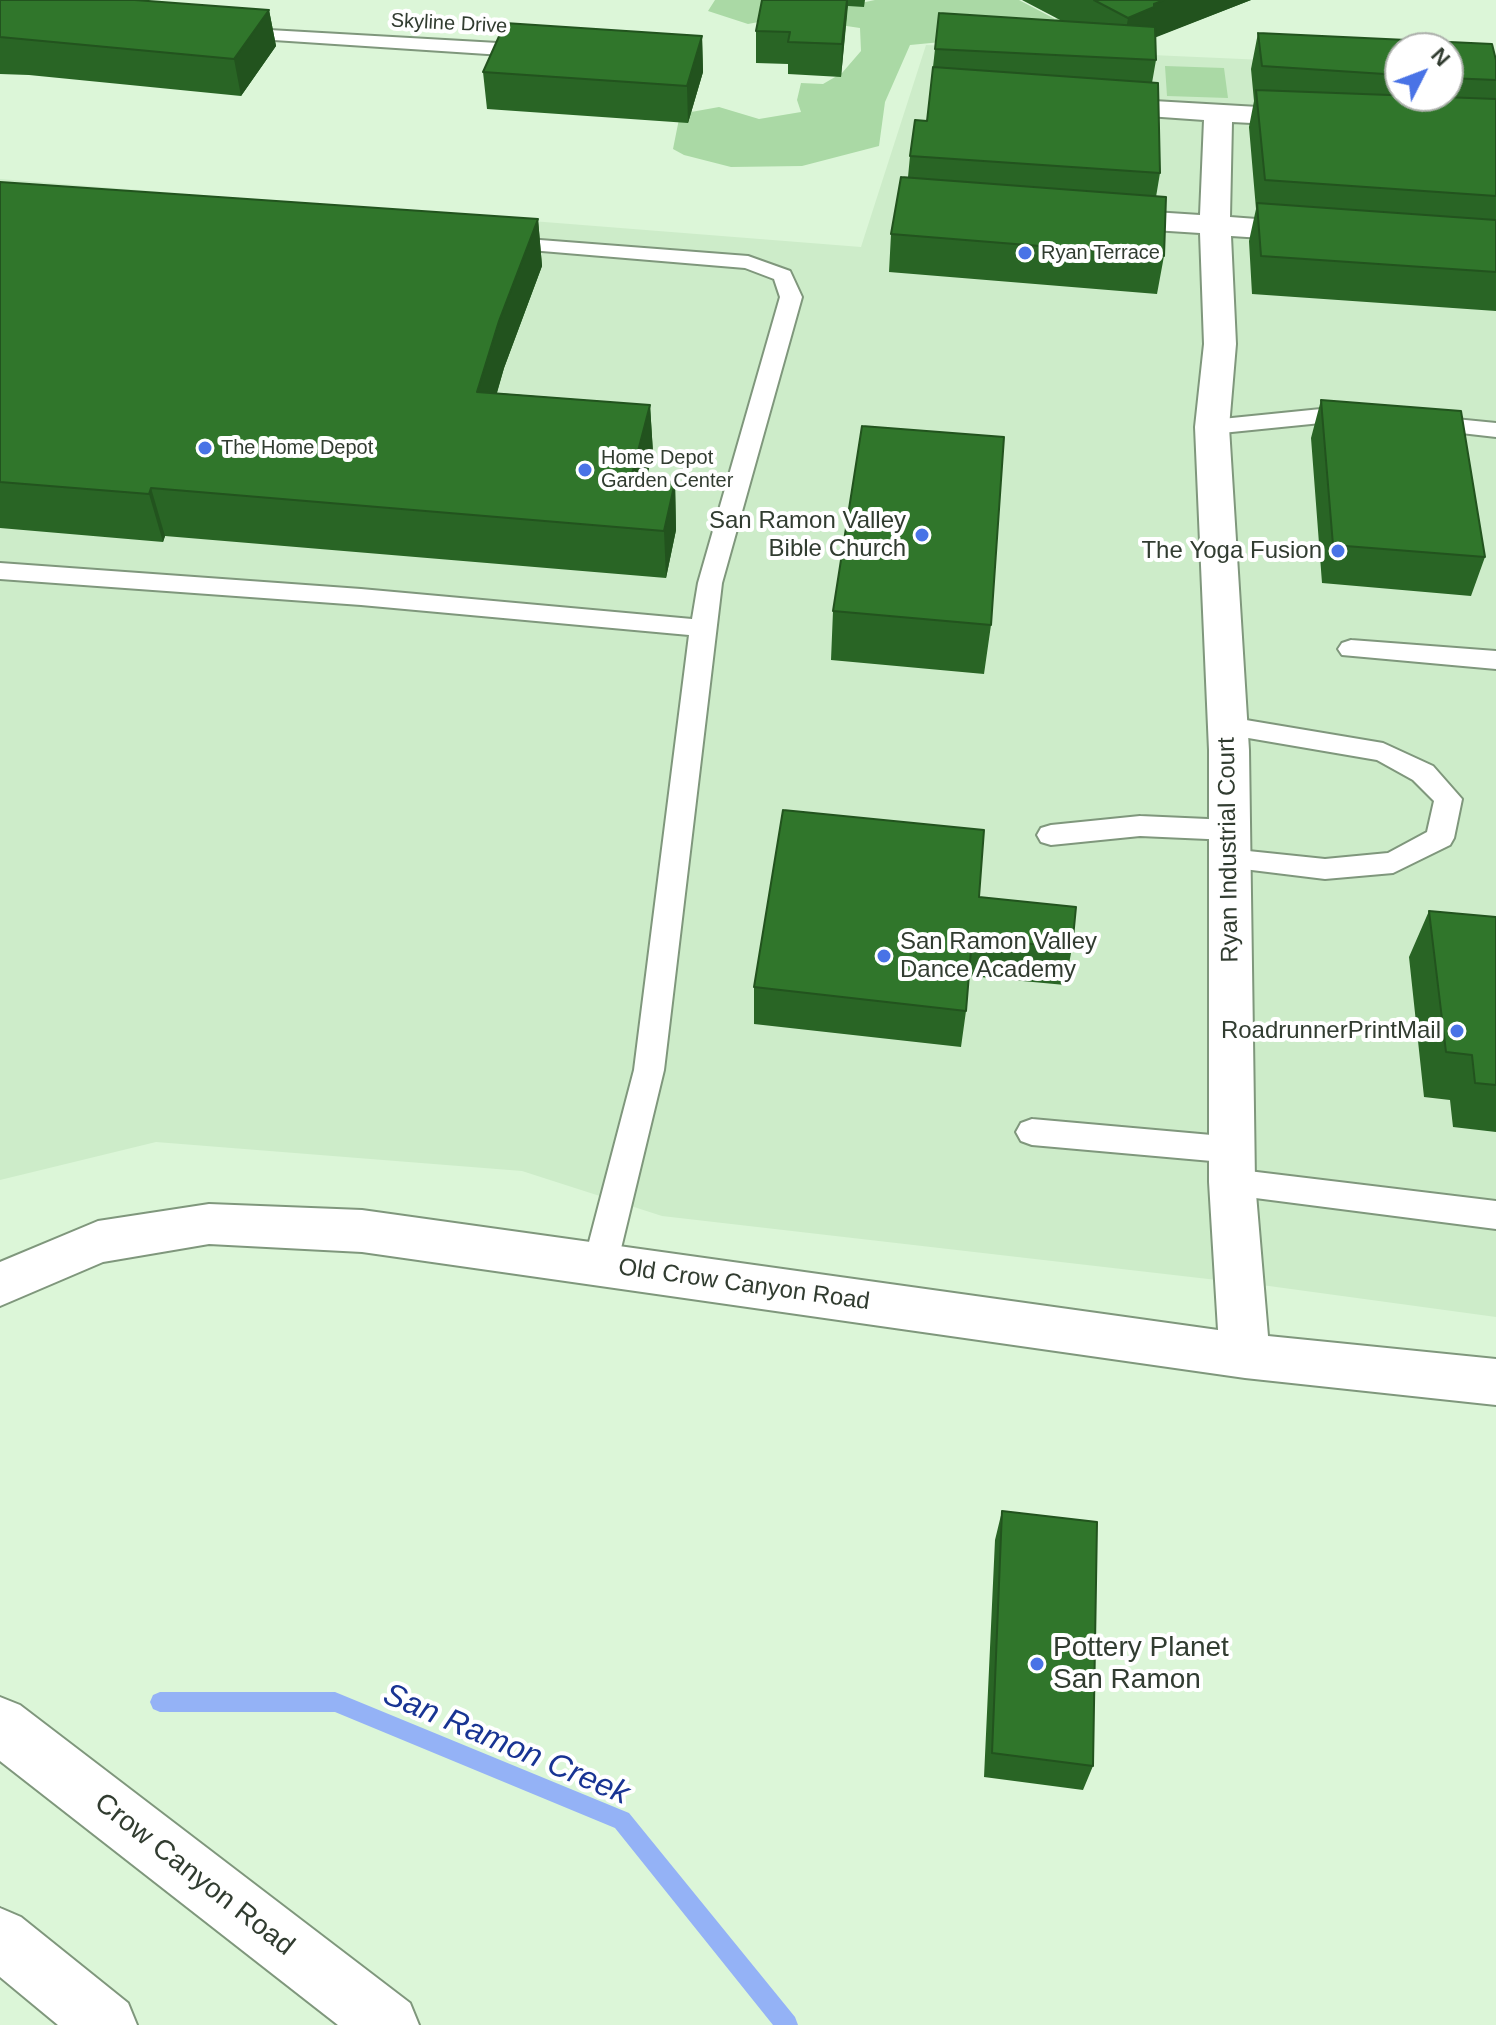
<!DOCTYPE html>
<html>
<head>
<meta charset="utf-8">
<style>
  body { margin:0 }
  #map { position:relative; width:1496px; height:2025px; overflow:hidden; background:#dcf6d8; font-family:Helvetica,sans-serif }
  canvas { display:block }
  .north { position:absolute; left:1384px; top:32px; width:80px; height:80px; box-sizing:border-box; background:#fff; border:2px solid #adb1ac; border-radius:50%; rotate:48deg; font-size:22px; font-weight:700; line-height:32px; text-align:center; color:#313c30 }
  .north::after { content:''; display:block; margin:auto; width:28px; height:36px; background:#4973e6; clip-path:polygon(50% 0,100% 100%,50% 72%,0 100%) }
</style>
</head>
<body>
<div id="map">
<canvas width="1496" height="2025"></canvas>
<div class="north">N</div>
</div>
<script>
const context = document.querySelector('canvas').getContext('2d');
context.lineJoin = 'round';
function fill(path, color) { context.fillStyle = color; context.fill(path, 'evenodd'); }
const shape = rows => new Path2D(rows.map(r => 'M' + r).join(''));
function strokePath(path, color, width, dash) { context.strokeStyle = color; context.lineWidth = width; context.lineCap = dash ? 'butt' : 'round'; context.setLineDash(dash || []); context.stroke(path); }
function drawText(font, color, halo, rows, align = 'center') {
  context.font = font + ' Helvetica,sans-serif'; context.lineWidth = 8; context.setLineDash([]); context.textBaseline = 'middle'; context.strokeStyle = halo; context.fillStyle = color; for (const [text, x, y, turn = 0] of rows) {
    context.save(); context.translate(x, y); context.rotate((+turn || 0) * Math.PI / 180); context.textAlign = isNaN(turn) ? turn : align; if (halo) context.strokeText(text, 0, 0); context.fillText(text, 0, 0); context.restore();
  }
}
fill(shape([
  [926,45,1400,66,1400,96,1448,96,1496,71,1496,1317,1269,1286,662,1216,522,1171,156,1142,0,1180,0,179,861,247]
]), '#cdecc9');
fill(shape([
  [715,0,765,0,837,8,875,0,1019,0,1055,19,1113,3,1150,22,910,45,885,102,879,146,802,166,731,167,684,155,673,149,680,114,719,107,759,119,801,112,797,100,801,83,823,84,842,73,861,51,860,28,785,17,748,24,708,11],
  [1165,66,1224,68,1228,98,1167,96]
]), '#aad9a5');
fill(shape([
  [160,1692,335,1692,629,1813,795,2017,798,2025,773,2025,615,1828,335,1712,160,1712,153,1709,150,1702,153,1695,160,1692]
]), '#94b2f6');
const service = shape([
  [234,28,533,45,542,51,533,57,228,37,225,33,228,29,234,28],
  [501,237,748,256,790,271,802,297,722,583,664,1070,617,1265,612,1275,600,1279,588,1275,583,1265,634,1070,689,635,361,605,0,579,0,563,361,589,692,619,698,583,780,297,774,279,745,268,494,247,491,243,494,239,501,237],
  [1331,408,1357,410,1365,412,1368,417,1365,422,1357,424,1331,422,1212,434,1204,432,1201,427,1204,422,1212,420,1331,408],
  [1425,416,1496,423,1496,437,1417,428,1414,423,1417,418,1425,416],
  [1351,640,1496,651,1496,669,1342,655,1338,649,1342,643,1351,640],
  [1228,717,1383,743,1433,766,1462,799,1454,838,1450,845,1393,873,1325,879,1219,866,1215,859,1219,852,1229,849,1325,859,1388,853,1427,832,1434,801,1413,780,1377,760,1219,733,1215,726,1219,719,1228,717],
  [1140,816,1230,820,1240,823,1244,830,1240,837,1230,840,1140,836,1051,845,1041,842,1037,835,1041,828,1051,825,1140,816],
  [1032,1119,1234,1137,1245,1141,1250,1150,1245,1159,1234,1163,1032,1145,1021,1141,1016,1132,1021,1123,1032,1119],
  [1232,1169,1496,1201,1496,1229,1232,1195,1221,1192,1216,1182,1221,1172,1232,1169]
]);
const minor = shape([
  [1101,98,1311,110,1321,112,1325,118,1321,124,1311,126,1232,122,1230,217,1310,223,1321,226,1325,232,1321,238,1310,241,1231,236,1236,344,1229,427,1249,750,1255,1182,1268,1336,1496,1359,1496,1405,1245,1378,362,1252,209,1244,103,1262,0,1306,0,1262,98,1221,209,1204,362,1210,1218,1330,1209,1182,1209,750,1195,427,1204,344,1200,233,1107,227,1096,224,1092,218,1096,212,1107,209,1200,215,1204,120,1091,112,1087,106,1091,100,1101,98]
]);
const secondary = shape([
  [0,1697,20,1705,410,2003,419,2025,338,2025,0,1761,0,1697],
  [0,1908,21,1917,128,2003,137,2025,58,2025,0,1977,0,1908]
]);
strokePath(service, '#7f977c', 4);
strokePath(minor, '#7f977c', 4);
strokePath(secondary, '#7f977c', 4);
fill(service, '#fff');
fill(minor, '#fff');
fill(secondary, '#fff');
fill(shape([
  [0,0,269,10,276,46,241,96,29,75,0,74],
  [762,0,865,0,864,7,848,6,841,77,788,74,788,64,756,63,756,31],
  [1022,0,1251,0,1155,37,1156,60,1152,83,1160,173,1156,197,1164,256,1157,294,889,272,891,234,908,177,910,156,927,121,935,49,1062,21],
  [1258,33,1492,44,1496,60,1496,311,1252,294,1249,241,1256,209,1249,127,1254,101,1251,69],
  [1400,48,1448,48,1448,96,1400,96],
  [702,36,703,72,688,123,487,109,483,72],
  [0,182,538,219,542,266,504,368,497,393,650,405,653,453,646,480,675,482,676,530,666,578,165,536,163,542,0,528],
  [1321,400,1485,557,1471,596,1322,583,1311,438],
  [833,611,991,625,984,674,831,660],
  [979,897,1072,948,1065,985,969,976,966,1011,961,1047,754,1024,754,987],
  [1429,911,1496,917,1496,1132,1453,1127,1450,1100,1424,1097,1409,957],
  [1002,1511,1093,1766,1083,1790,984,1777,995,1540]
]), '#296525');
fill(shape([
  [847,0,848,0,841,77,842,44],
  [1164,0,1251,0,1149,40,1122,54,1128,18,1154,4],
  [269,10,276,46,241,96,234,59],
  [702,36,703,72,688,123,687,86],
  [538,219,542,266,504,368,483,439,477,392,499,321],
  [650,405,653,453,633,526,631,478],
  [675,482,676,530,666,578,664,531],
  [151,488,165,536,163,542,149,494]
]), '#22531e');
const building = shape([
  [0,0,135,0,269,10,234,59,0,37,0,0],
  [762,0,847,0,842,44,788,42,790,32,756,31,762,0],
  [1094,0,1164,0,1154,4,1154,7,1128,18,1094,0],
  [939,13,1155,27,1156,60,935,49,939,13],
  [505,23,702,36,687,86,483,72,505,23],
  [1258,33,1492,44,1496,60,1496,80,1448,78,1448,48,1400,48,1400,75,1262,66,1258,33],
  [933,67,1158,83,1160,173,910,156,915,120,927,121,933,67],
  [1256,90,1496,99,1496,196,1265,180,1256,90],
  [901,177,1166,197,1164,256,891,234,901,177],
  [0,182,538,219,499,321,477,392,650,405,631,478,675,482,664,531,151,488,149,494,0,482,0,182],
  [1257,203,1496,220,1496,272,1261,256,1257,203],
  [1321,400,1461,411,1485,557,1333,545,1321,400],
  [862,426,1004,437,991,625,833,611,862,426],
  [783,810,984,830,979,897,1076,907,1072,948,972,938,966,1011,754,987,783,810],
  [1429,911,1496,917,1496,1085,1475,1083,1472,1055,1446,1052,1429,911],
  [1002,1511,1097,1522,1093,1766,992,1753,1002,1511]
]);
fill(building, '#30762b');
strokePath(building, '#22531e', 2);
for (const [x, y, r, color] of [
  [1025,253,8,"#4973e6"],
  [205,448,8,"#4973e6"],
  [585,470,8,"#4973e6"],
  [922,535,8,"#4973e6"],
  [1338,551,8,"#4973e6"],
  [884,956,8,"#4973e6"],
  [1457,1031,8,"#4973e6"],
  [1037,1664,8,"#4973e6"]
]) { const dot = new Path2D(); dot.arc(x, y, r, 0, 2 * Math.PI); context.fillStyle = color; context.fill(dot); strokePath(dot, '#fff', 3); }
drawText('20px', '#313c30', '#fff', [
  ["Skyline Drive",449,24,3]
]);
drawText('20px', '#313c30', '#fff', [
  ["Ryan Terrace",1041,253],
  ["The Home Depot",221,448],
  ["Home Depot",601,458],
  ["Garden Center",601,481]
], 'left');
drawText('24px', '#313c30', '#fff', [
  ["San Ramon Valley",906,521],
  ["Bible Church",906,549],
  ["The Yoga Fusion",1322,551],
  ["San Ramon Valley",900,942,"left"],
  ["Dance Academy",900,970,"left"],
  ["RoadrunnerPrintMail",1441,1031]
], 'right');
drawText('24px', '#313c30', '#fff', [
  ["Ryan Industrial Court",1229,850,-91],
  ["Old Crow Canyon Road",744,1285,8]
]);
drawText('28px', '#313c30', '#fff', [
  ["Pottery Planet",1053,1648],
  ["San Ramon",1053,1680]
], 'left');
drawText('28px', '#313c30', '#fff', [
  ["Crow Canyon Road",194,1875,38]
]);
drawText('italic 32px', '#183493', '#fff', [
  ["San Ramon Creek",506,1745,23]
]);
</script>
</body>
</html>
